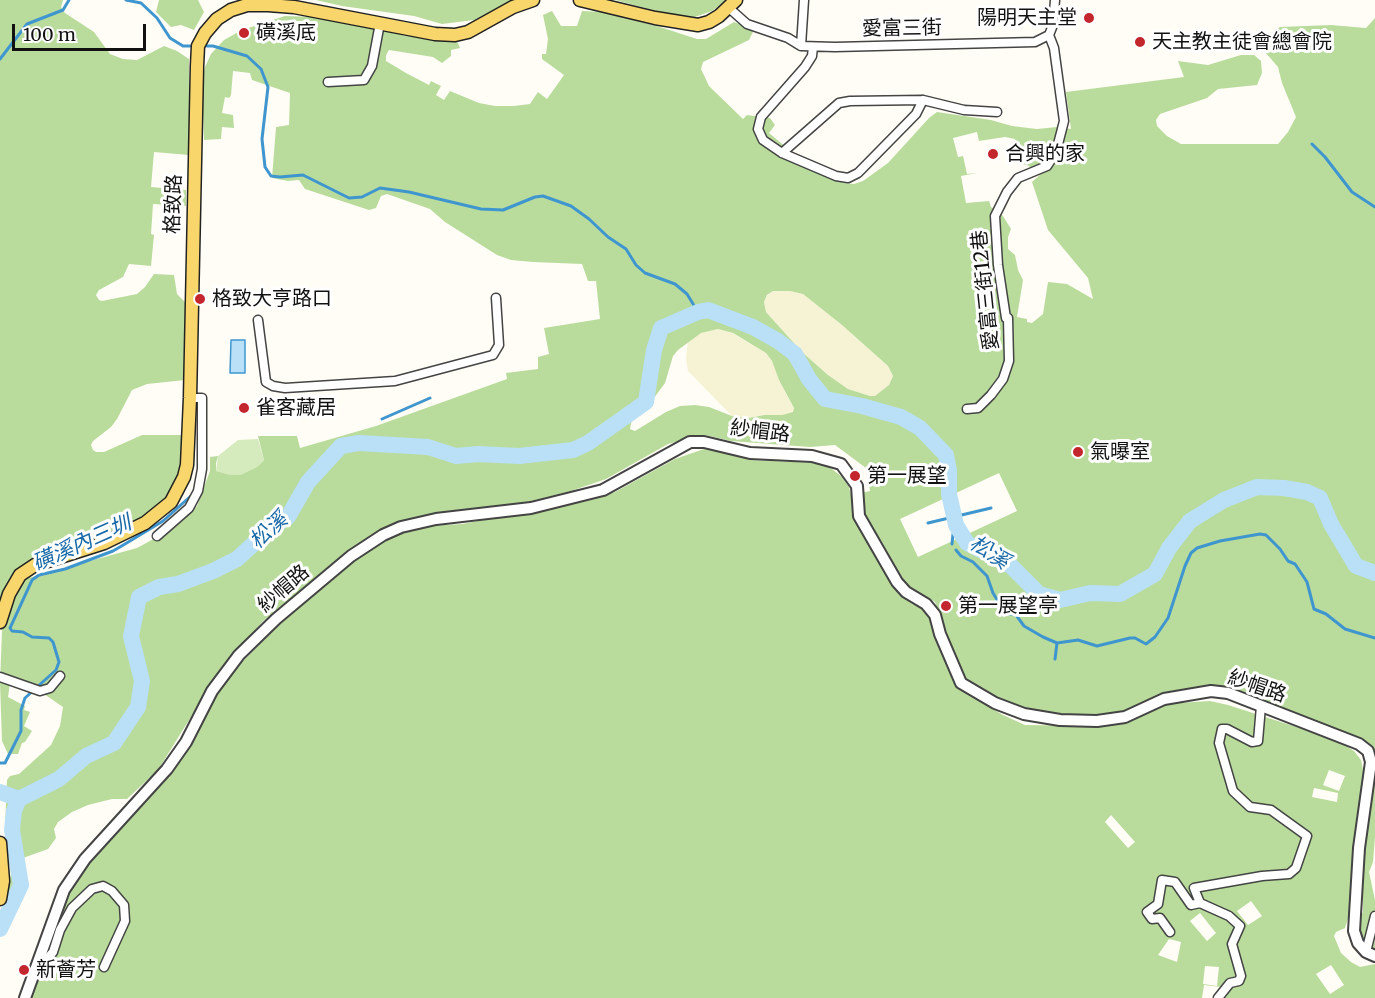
<!DOCTYPE html>
<html>
<head>
<meta charset="utf-8">
<style>
  body { margin:0 }
  #map { position:relative; width:1375px; height:998px; overflow:hidden; background:#fffdf5; font-family:Merriweather,serif }
  canvas { display:block }
  .scale { position:absolute; left:12px; top:24px; width:134px; height:27px; box-sizing:border-box; border:3px solid #111; border-top:0; padding-left:8px; font-size:18px; line-height:21px; white-space:nowrap; color:#111; -webkit-text-stroke:4px #fff; paint-order:stroke }
</style>
</head>
<body>
<div id="map">
<canvas width="1375" height="998"></canvas>
<div class="scale">100 m</div>
</div>
<script>
const context = document.querySelector('canvas').getContext('2d');
context.lineJoin = 'round';
function fill(path, color) { context.fillStyle = color; context.fill(path, 'evenodd'); }
const shape = rows => new Path2D(rows.map(r => 'M' + r).join(''));
function strokePath(path, color, width, dash) { context.strokeStyle = color; context.lineWidth = width; context.lineCap = dash ? 'butt' : 'round'; context.setLineDash(dash || []); context.stroke(path); }
function drawText(font, color, halo, rows, align = 'center') {
  context.font = font + ' Merriweather,"Noto Sans TC",serif'; context.lineWidth = 6; context.setLineDash([]); context.textBaseline = 'middle'; context.strokeStyle = halo; context.fillStyle = color; for (const [text, x, y, turn = 0] of rows) {
    context.save(); context.translate(x, y); context.rotate((+turn || 0) * Math.PI / 180); context.textAlign = isNaN(turn) ? turn : align; if (halo) context.strokeText(text, 0, 0); context.fillText(text, 0, 0); context.restore();
  }
}
fill(shape([
  [773,291,790,291,803,294,842,325,888,366,893,376,889,385,875,397,870,396,848,389,828,375,802,352,766,312,764,302,767,296],
  [718,329,732,333,766,353,772,361,786,394,794,408,793,412,782,415,764,415,749,418,732,416,688,371,686,358,688,341,701,333]
]), '#f6f3d4');
fill(shape([
  [258,439,264,460,257,467,240,475,231,475,216,471,218,456,238,440]
]), '#d5ebbd');
fill(shape([
  [0,0,63,0,61,7,65,13,94,32,110,54,123,59,137,60,164,46,177,51,189,59,189,155,154,152,151,187,186,190,186,206,153,204,151,234,154,235,151,266,129,264,123,277,99,290,96,295,99,300,102,301,137,294,145,287,154,274,174,275,177,294,187,304,185,380,147,384,132,390,117,419,111,427,93,441,91,445,93,450,96,452,104,452,142,435,185,435,185,463,173,491,161,505,146,517,111,535,79,546,48,553,28,561,20,569,3,594,0,602],
  [159,0,198,0,204,12,194,30,181,25,171,27,156,12],
  [316,0,512,0,474,20,442,24,414,16,342,6],
  [615,0,727,0,712,11,692,18,664,13],
  [552,11,561,26,577,26,582,11,602,12,660,27,697,39,706,39,734,22,749,28,753,32,749,40,703,62,701,69,709,86,743,119,747,115,770,118,775,125,769,133,793,153,802,166,844,183,854,184,863,181,888,163,929,118,937,112,991,120,1012,126,1037,129,1057,127,1071,129,1066,92,1184,77,1178,61,1208,65,1241,55,1254,55,1261,61,1262,73,1257,85,1218,89,1207,98,1160,114,1156,120,1157,126,1167,136,1181,144,1278,144,1288,132,1296,117,1282,83,1278,67,1265,52,1262,45,1265,38,1280,27,1331,25,1366,28,1375,18,1375,759,1373,750,1364,740,1232,688,1205,685,1124,713,1086,718,1014,706,1004,703,968,681,949,647,935,602,904,583,882,542,862,514,861,493,870,491,866,468,835,445,810,447,731,441,705,435,668,444,606,479,571,491,499,509,382,532,357,544,263,621,220,670,158,770,127,799,112,799,88,805,72,812,58,822,54,829,56,838,48,849,23,858,25,876,6,897,11,874,5,827,7,780,10,776,19,774,51,745,60,726,63,707,44,694,10,683,8,697,25,706,24,710,30,712,24,726,32,731,25,742,22,743,18,754,8,754,2,741,0,683,2,631,5,609,21,580,137,548,168,531,197,506,210,471,210,457,218,456,216,463,216,471,231,475,240,475,257,467,264,460,258,436,297,436,300,448,376,426,507,379,506,373,538,369,538,357,549,354,544,328,600,319,596,281,588,281,582,264,533,262,511,260,497,255,445,222,430,209,387,194,381,196,376,208,369,210,305,189,299,180,288,181,272,178,276,127,289,125,290,93,252,80,250,73,233,71,231,95,229,98,225,97,222,113,233,115,234,128,222,127,221,139,204,140,202,82,205,67,211,54,224,40,242,30,285,16,317,17,369,24,405,36,457,41,460,48,451,50,451,56,442,63,433,57,389,50,386,55,386,61,406,73,429,85,431,81,441,86,436,95,444,100,450,91,479,103,495,106,514,106,530,104,538,92,547,99,564,75,542,59,542,54,546,54,548,39,543,15],
  [977,132,979,141,1005,137,1015,139,1016,163,1027,165,1041,174,1032,182,1048,230,1088,278,1093,299,1067,284,1048,282,1043,314,1032,323,1027,322,1027,319,1017,317,1023,280,1018,270,1015,255,1008,249,1008,237,1011,229,1003,216,991,207,989,201,966,203,961,176,977,173,967,174,963,156,958,157,953,138],
  [773,291,790,291,803,294,842,325,888,366,893,376,889,385,875,396,870,396,848,389,828,375,802,352,766,312,764,302,767,295],
  [718,329,733,333,766,353,772,361,779,380,794,408,793,412,782,415,764,415,749,418,732,416,709,407,695,405,680,406,666,412,635,431,630,429,632,419,648,406,665,383,673,356,678,350,701,333],
  [999,473,1017,511,918,557,900,519],
  [704,449,727,452,750,460,819,463,832,469,842,477,849,487,857,517,894,585,899,594,912,604,926,609,958,689,1003,715,1025,725,1092,726,1163,704,1210,701,1228,705,1337,740,1354,751,1361,760,1364,775,1351,909,1345,928,1336,932,1334,936,1341,953,1351,962,1360,967,1375,964,1375,998,1215,998,1221,987,1204,985,1202,998,28,998,66,892,109,837,180,760,218,693,242,662,317,588,387,538,425,526,462,524,583,502,615,492,675,459],
  [1329,770,1345,776,1339,791,1323,785],
  [1314,788,1338,793,1337,802,1312,797],
  [1111,815,1135,842,1128,848,1105,822],
  [1251,901,1262,916,1248,925,1237,911],
  [1200,913,1216,933,1207,941,1190,921],
  [1169,939,1181,942,1177,962,1158,955],
  [1331,965,1344,985,1330,994,1316,974],
  [1205,966,1219,967,1217,986,1203,984],
  [1375,776,1375,837,1373,862,1369,872,1375,900,1375,951,1354,933,1363,912,1363,849,1369,797]
]), '#b9dc9c');
const water = shape([
  [231,340,245,340,245,373,230,373,231,340]
]);
fill(water, '#b9e0f7');
strokePath(water, '#3f96cf', 1.5);
strokePath(shape([
  [126,0,141,3,157,18,170,38,183,46,190,46],
  [207,46,213,46,247,56,261,69,268,87,262,139,265,167,271,176,280,177,303,175,349,198,362,197,380,188,409,192,481,209,503,210,535,197,543,196,571,206,589,219,608,237,626,249,636,265,645,273,675,284,687,294,698,312],
  [0,59,27,24,63,10,69,0],
  [1312,144,1325,157,1352,192,1375,207],
  [382,419,430,398],
  [928,523,991,508],
  [952,544,953,534,956,525],
  [956,550,961,556,973,562,987,576,993,593,1005,613,1016,615,1024,626,1043,637,1057,643,1078,640,1097,646,1130,638,1135,638,1146,644,1155,637,1168,618,1185,566,1191,553,1197,548,1220,541,1260,534,1266,535,1280,549,1288,561,1295,564,1307,582,1314,609,1326,614,1345,629,1375,638],
  [1055,659,1057,643],
  [0,763,5,763,21,731,21,710,25,698,56,670,59,662,53,642,49,638,32,637,23,632,12,631,10,628,32,580,39,575,65,569,113,551,125,544,163,521,192,495]
]), '#3f96cf', 3);
strokePath(shape([
  [0,792,19,799],
  [0,929,21,885,12,830,14,811,19,799,59,779,86,756,114,743,138,707,142,681,131,636,139,597,159,587,178,584,213,571,237,559,271,528,288,517,308,482,341,446,359,443,428,447,456,456,478,454,519,456,573,450,588,443,646,402,654,350,661,328,698,312,708,310,753,327,778,341,795,354,809,379,825,399,862,406,901,417,920,428,946,455,949,470,949,494,956,525,967,543,1011,566,1039,594,1060,600,1090,593,1120,594,1155,574,1169,548,1190,521,1224,500,1257,487,1284,488,1307,492,1320,498,1331,524,1356,566,1375,573]
]), '#b9e0f7', 16);
const minor = shape([
  [729,8,747,24,788,38,801,46,835,47,1035,42,1049,35,1053,25,1055,0],
  [801,46,804,0],
  [813,47,812,56,805,67,761,117,758,129,763,140,782,153,836,176,848,178,858,173,916,114,923,100],
  [328,82,364,80,372,66,380,23],
  [782,153,839,103,850,101,923,100,964,110,997,112],
  [258,320,266,382,273,386,285,388,395,381,493,355,499,345,496,298],
  [967,409,978,408,991,395,1003,379,1009,361,1008,318,1006,318,998,265,995,216,1007,192,1018,178,1047,166,1056,152,1064,121,1054,48,1049,35],
  [157,536,189,508,198,491,202,469,202,398,190,398],
  [0,677,40,691,50,688,60,676],
  [1170,932,1160,918,1152,919,1147,912,1158,904,1162,880,1175,882,1191,905,1200,903],
  [1366,952,1375,916],
  [38,969,53,952,60,930,72,908,92,889,103,886,112,891,124,905,125,921,104,967],
  [1218,998,1230,983,1239,981,1241,976,1232,944,1240,926,1229,916,1200,903,1194,888,1262,876,1289,874,1296,868,1307,836,1271,810,1250,807,1233,791,1219,743,1222,729,1227,729,1252,742,1258,741,1261,706]
]);
const tertiary = shape([
  [25,998,64,890,85,859,167,769,186,742,212,691,239,655,276,619,351,556,383,535,401,527,436,519,531,508,603,490,690,442,704,442,750,453,812,456,841,464,857,486,859,516,897,582,906,592,926,604,935,615,940,634,961,683,995,703,1024,714,1060,720,1097,721,1125,717,1164,699,1211,691,1228,693,1359,744,1368,751,1371,762,1359,848,1354,931,1358,943,1366,952,1375,956]
]);
const primary = shape([
  [580,0,655,18,698,25,709,22,719,16,736,0],
  [0,622,9,594,20,575,35,565,104,543,145,523,171,502,184,477,187,465,190,398,197,66,198,46,205,33,217,19,231,10,247,5,268,5,294,7,435,34,455,35,468,32,513,7,533,0],
  [0,843,3,881,0,899]
]);
strokePath(minor, '#444', 11);
strokePath(tertiary, '#444', 14);
strokePath(primary, '#222', 15);
strokePath(minor, '#fff', 8);
strokePath(tertiary, '#fff', 10);
strokePath(primary, '#f9d66b', 12);
for (const [x, y, r, color] of [
  [1089,18,6,"#c4262e"],
  [244,33,6,"#c4262e"],
  [1140,42,6,"#c4262e"],
  [993,154,6,"#c4262e"],
  [200,299,6,"#c4262e"],
  [244,408,6,"#c4262e"],
  [1078,452,6,"#c4262e"],
  [855,476,6,"#c4262e"],
  [946,606,6,"#c4262e"],
  [24,970,6,"#c4262e"]
]) { const dot = new Path2D(); dot.arc(x, y, r, 0, 2 * Math.PI); context.fillStyle = color; context.fill(dot); strokePath(dot, '#fff', 2); }
drawText('20px', '#111', '#fff', [
  ["陽明天主堂",1077,18,"right"],
  ["磺溪底",256,33],
  ["天主教主徒會總會院",1152,42],
  ["合興的家",1005,154],
  ["格致大亨路口",212,299],
  ["雀客藏居",256,408],
  ["氣曝室",1090,452],
  ["第一展望",867,476],
  ["第一展望亭",958,606],
  ["新薈芳",36,970]
], 'left');
drawText('20px', '#111', '#fff', [
  ["愛富三街",902,29,-1],
  ["格致路",174,204,-88],
  ["愛富三街12巷",986,290,-96],
  ["紗帽路",760,432,7],
  ["紗帽路",284,589,-41],
  ["紗帽路",1257,687,19]
]);
drawText('italic 21px', '#1768a6', '#fff', [
  ["松溪",269,531,-42],
  ["磺溪內三圳",82,544,-24],
  ["松溪",989,553,33]
]);
</script>
</body>
</html>
